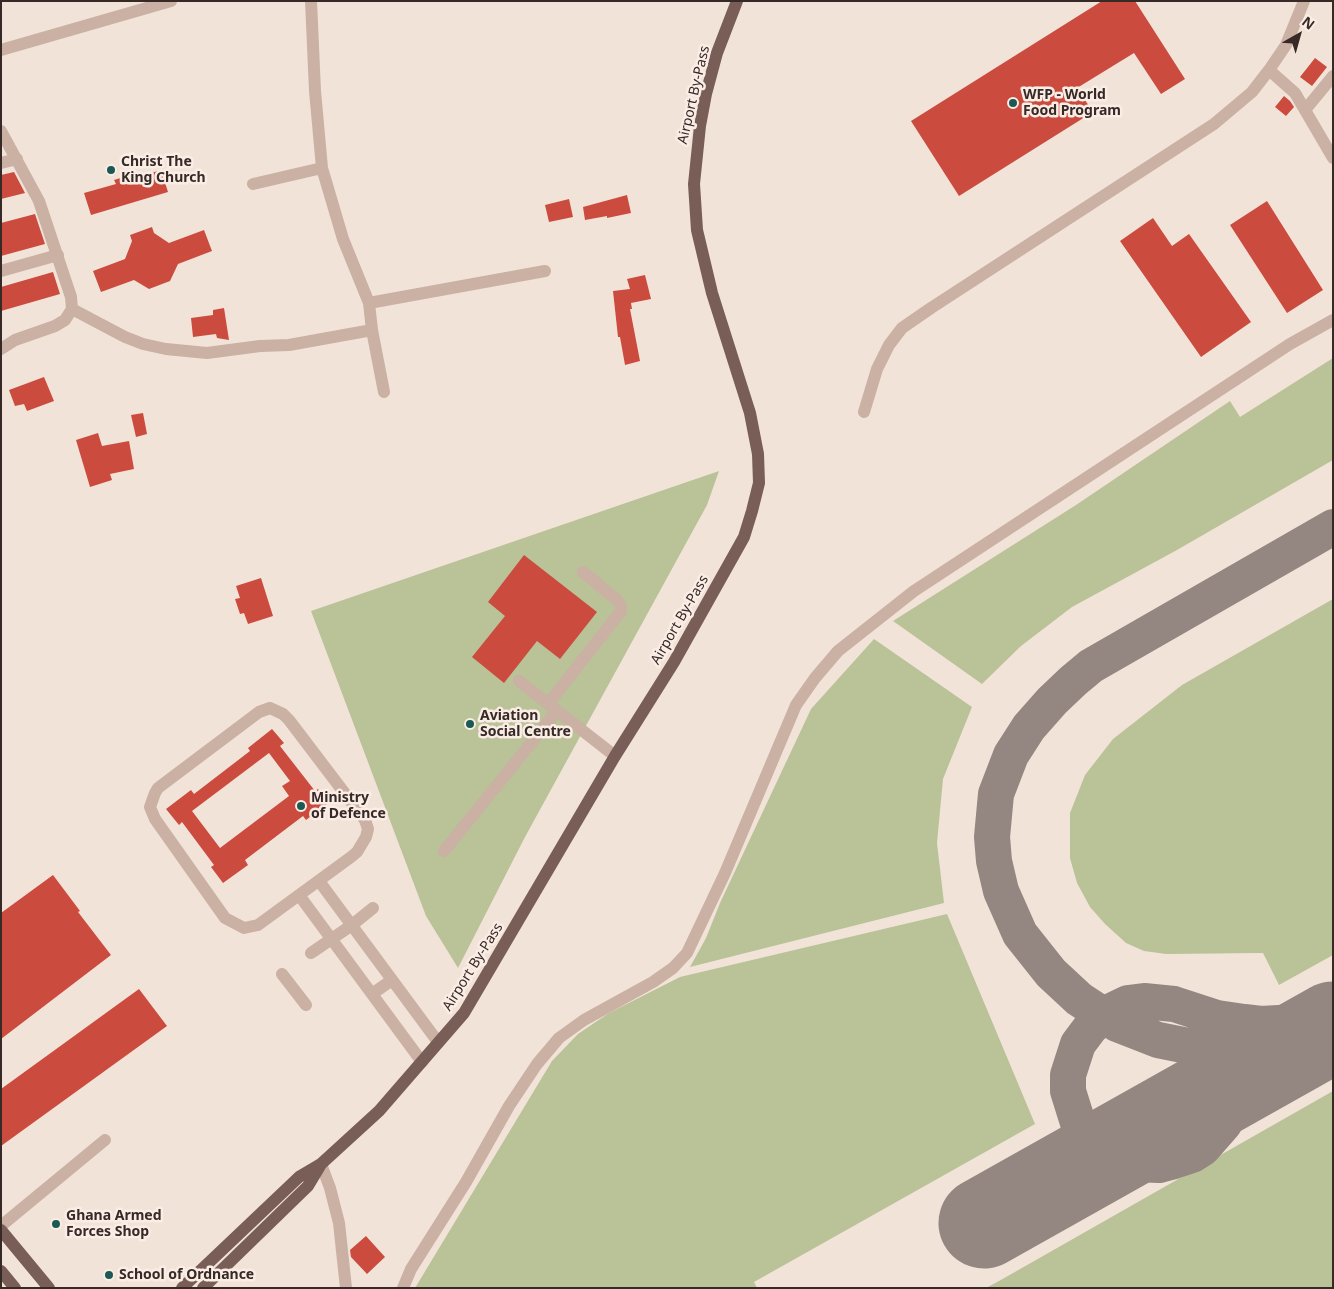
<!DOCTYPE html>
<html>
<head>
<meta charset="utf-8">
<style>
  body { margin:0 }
  #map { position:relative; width:1334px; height:1289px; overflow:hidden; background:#f2e3d9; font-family:"Noto Sans",sans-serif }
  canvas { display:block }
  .frame { position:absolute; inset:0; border:2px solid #362926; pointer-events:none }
  .north { position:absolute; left:1274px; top:10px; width:50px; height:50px; -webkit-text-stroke:4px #faede5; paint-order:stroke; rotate:38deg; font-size:14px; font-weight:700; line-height:20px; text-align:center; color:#362926 }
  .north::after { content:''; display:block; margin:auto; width:18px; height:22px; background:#362926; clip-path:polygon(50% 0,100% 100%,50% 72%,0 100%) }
</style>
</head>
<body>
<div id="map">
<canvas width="1334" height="1289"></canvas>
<div class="frame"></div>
<div class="north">N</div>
</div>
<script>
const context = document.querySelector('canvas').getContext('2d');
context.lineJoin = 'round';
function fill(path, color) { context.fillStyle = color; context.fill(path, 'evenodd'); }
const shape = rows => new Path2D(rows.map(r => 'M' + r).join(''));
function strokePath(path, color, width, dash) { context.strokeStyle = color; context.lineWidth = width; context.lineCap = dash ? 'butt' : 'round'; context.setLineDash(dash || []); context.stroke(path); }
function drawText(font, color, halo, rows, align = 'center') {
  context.font = font + ' "Noto Sans",sans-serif'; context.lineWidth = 5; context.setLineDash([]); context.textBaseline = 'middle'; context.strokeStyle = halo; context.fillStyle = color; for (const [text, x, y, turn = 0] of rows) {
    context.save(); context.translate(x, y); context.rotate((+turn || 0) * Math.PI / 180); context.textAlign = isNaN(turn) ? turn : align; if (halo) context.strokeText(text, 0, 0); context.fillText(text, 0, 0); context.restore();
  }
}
fill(shape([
  [1333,358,1333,460,1177,550,1072,607,1021,646,982,684,893,621,1076,505,1230,401,1240,417],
  [719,471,707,505,525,837,458,968,426,916,311,611],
  [1333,599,1333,955,1279,985,1263,953,1166,954,1144,951,1126,943,1105,924,1090,907,1077,883,1070,858,1070,813,1085,775,1113,739,1182,685],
  [874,639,972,707,943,779,937,843,944,903,690,967,706,938,720,903,811,709],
  [947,914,1035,1124,754,1282,757,1288,415,1288,552,1061,578,1034,609,1013,680,977],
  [1333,1091,1333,1288,986,1288,999,1281]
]), '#bac298');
strokePath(shape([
  [1333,527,1091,666,1073,681,1052,701,1029,727,1011,755,996,794,992,837,994,861,1001,891,1020,934,1051,973,1079,999,1117,1024,1158,1040,1193,1047,1216,1050,1244,1049,1279,1043,1333,1027],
  [1287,1052,1268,1068,1235,1103,1224,1124,1203,1148,1192,1155,1174,1161,1159,1165,1136,1164,1121,1159,1089,1135,1078,1123,1068,1091,1068,1075,1078,1044,1090,1028,1103,1015,1128,1003,1144,1001,1174,1004,1217,1018,1244,1022,1261,1024,1297,1022]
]), '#948680', 36);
strokePath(shape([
  [984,1223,1333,1027]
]), '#948680', 91);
fill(shape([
  [1102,1,1135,1,1185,79,1161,94,1134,53,1077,88,1093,112,959,196,911,121],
  [1315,58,1327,67,1312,86,1300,77],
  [1284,96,1290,101,1294,107,1286,116,1275,107],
  [161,170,168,192,91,215,84,193,116,184,114,180,136,173,138,177],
  [14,172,25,193,1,199,1,175],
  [627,195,631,213,607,218,607,216,585,220,583,207],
  [569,199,573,217,549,222,545,205],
  [1267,201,1323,290,1287,313,1230,225],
  [35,214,45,244,1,256,1,223],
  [1153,218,1172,246,1189,234,1251,322,1201,357,1120,241],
  [152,227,154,233,169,243,204,230,212,251,178,264,170,281,149,289,134,280,101,292,93,271,125,259,132,241,130,235],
  [53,272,60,294,1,311,1,287],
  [645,275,651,299,631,303,632,309,630,309,640,361,625,365,620,337,618,337,613,291,630,289,627,279],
  [224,308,229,340,217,338,216,334,193,337,191,318,213,315,213,310],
  [44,377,54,401,27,411,24,404,15,406,9,390],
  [143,413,147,434,136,437,131,415],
  [98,433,102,446,129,441,134,469,110,474,112,480,90,487,76,440],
  [524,555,597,612,560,659,537,641,504,683,472,657,505,616,488,602],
  [261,578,273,616,248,624,244,613,240,614,235,599,240,598,236,586],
  [272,729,284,743,280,746,315,791,318,789,328,803,306,820,303,816,245,860,248,865,223,883,211,867,214,865,182,822,179,825,166,809,191,790,194,794,250,751,248,748],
  [269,753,290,781,282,786,289,796,220,848,192,811],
  [53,875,80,911,78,912,111,955,1,1039,1,913],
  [139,989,167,1026,1,1146,1,1089],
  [366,1236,385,1257,367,1274,351,1257,350,1250]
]), '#cb4b3e');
strokePath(shape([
  [311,1,315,91,322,168,343,239,369,303,372,330,384,392],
  [1,50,171,1],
  [1269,70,1295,93,1333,158],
  [1305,110,1333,76],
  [1,131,39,201,71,297,72,309,65,320,55,326,15,340,1,349],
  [1,163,17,159],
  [253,184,322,168],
  [1,271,58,255],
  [369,303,545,271],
  [72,309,125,337,143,344,166,349,207,353,260,346,289,345,372,330],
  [864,412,877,369,889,345,902,328,931,308,1214,124,1252,92,1269,70,1286,45,1304,1],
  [519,681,615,756],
  [548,704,621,611,621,606,617,600,583,572],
  [270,708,283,714,289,720,365,820,368,829,366,837,357,852,351,857,258,925,244,928,225,918,155,819,150,807,155,793,158,788,259,712,270,708],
  [444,851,557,711],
  [319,881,438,1042],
  [299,895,422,1062],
  [311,953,352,925,373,908],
  [282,974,306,1005],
  [372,994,392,980],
  [321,1164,330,1188,339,1223,346,1288],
  [1,1226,105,1140],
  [403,1288,411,1269,466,1182,509,1106,537,1064,559,1038,584,1020,653,982,673,968,687,953,725,873,796,705,815,678,838,651,914,591,1290,344,1333,320]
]), '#cbb0a4', 12);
strokePath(shape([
  [1,1230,49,1288],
  [1,1271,15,1288],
  [182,1288,299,1177,321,1164,379,1111,464,1013,615,756,674,662,744,537,752,511,759,483,758,454,750,413,712,293,697,230,694,184,700,126,706,94,717,53,737,1],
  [203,1288,308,1186,320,1166]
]), '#795d57', 12);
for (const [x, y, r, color] of [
  [1013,103,5,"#1a5954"],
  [111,170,5,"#1a5954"],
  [470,724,5,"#1a5954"],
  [301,806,5,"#1a5954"],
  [56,1224,5,"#1a5954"],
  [109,1275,5,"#1a5954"]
]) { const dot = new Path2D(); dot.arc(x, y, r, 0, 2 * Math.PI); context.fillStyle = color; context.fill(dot); strokePath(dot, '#faede5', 2); }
drawText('14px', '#362926', '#faede5', [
  ["Airport By-Pass",694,95,-77],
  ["Airport By-Pass",680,620,-60],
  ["Airport By-Pass",473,967,-58]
]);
drawText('bold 14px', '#362926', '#faede5', [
  ["WFP - World",1023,95],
  ["Food Program",1023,111],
  ["Christ The",121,162],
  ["King Church",121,178],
  ["Aviation",480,716],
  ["Social Centre",480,732],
  ["Ministry",311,798],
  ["of Defence",311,814],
  ["Ghana Armed",66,1216],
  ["Forces Shop",66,1232],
  ["School of Ordnance",119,1275]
], 'left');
</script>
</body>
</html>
